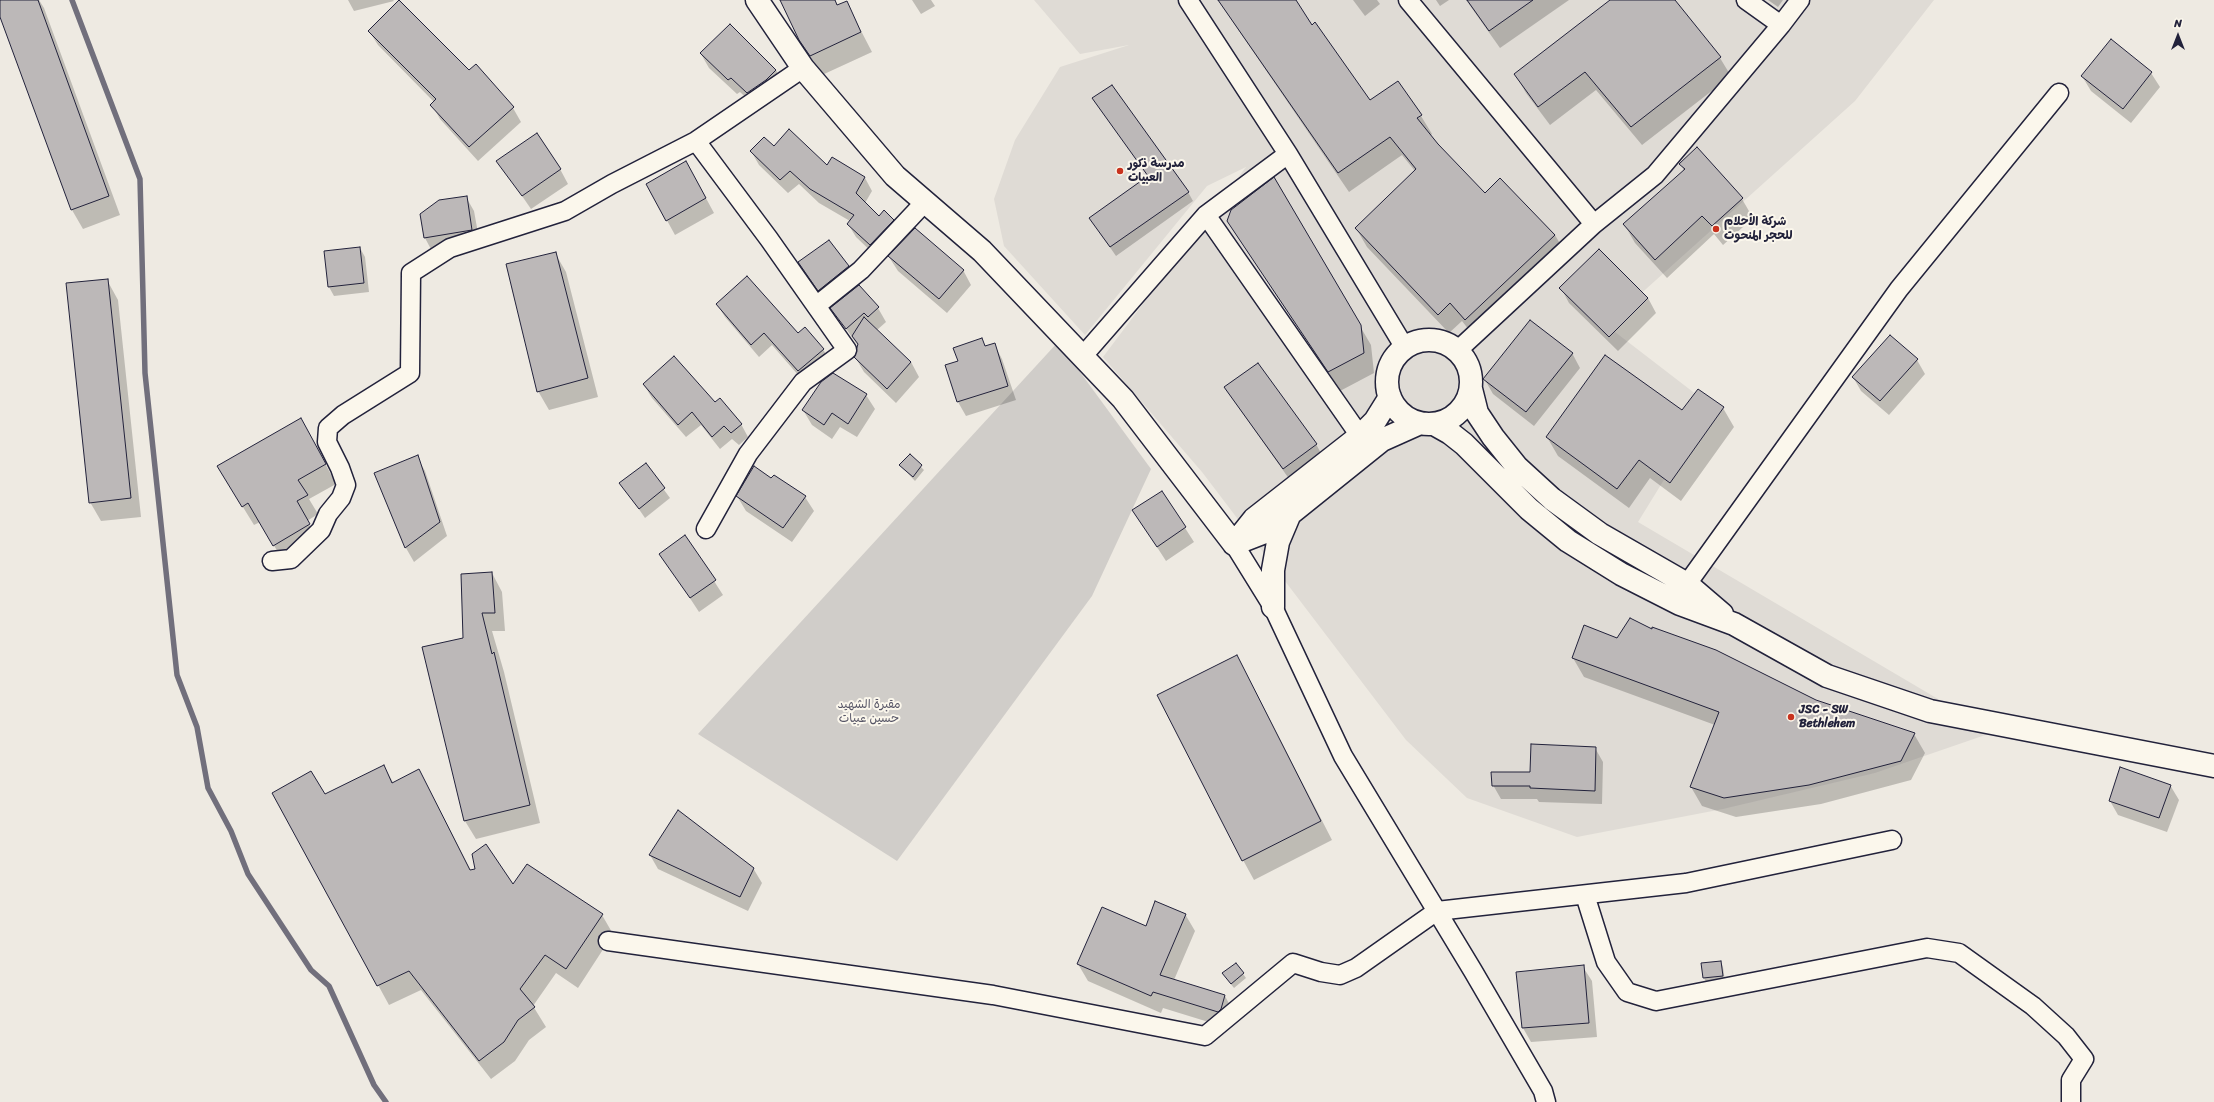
<!DOCTYPE html>
<html>
<head>
<meta charset="utf-8">
<style>
  body { margin:0 }
  #map { position:relative; width:2214px; height:1102px; overflow:hidden; background:#eeeae2; font-family:Sriracha,sans-serif }
  canvas { display:block }
  .north { position:absolute; left:2158px; top:16px; width:40px; height:40px; -webkit-text-stroke:3px #fbf7ec; paint-order:stroke; rotate:0deg; font-size:11px; font-weight:700; line-height:16px; text-align:center; color:#22223b }
  .north::after { content:''; display:block; margin:auto; width:14px; height:18px; background:#22223b; clip-path:polygon(50% 0,100% 100%,50% 72%,0 100%) }
</style>
</head>
<body>
<div id="map">
<canvas width="2214" height="1102"></canvas>
<div class="north">N</div>
</div>
<script>
const context = document.querySelector('canvas').getContext('2d');
context.lineJoin = 'round';
function fill(path, color) { context.fillStyle = color; context.fill(path, 'evenodd'); }
const shape = rows => new Path2D(rows.map(r => 'M' + r).join(''));
function strokePath(path, color, width, dash) { context.strokeStyle = color; context.lineWidth = width; context.lineCap = dash ? 'butt' : 'round'; context.setLineDash(dash || []); context.stroke(path); }
function drawText(font, color, halo, rows, align = 'center') {
  context.font = font + ' Sriracha,"Playpen Sans Arabic",sans-serif'; context.lineWidth = 4; context.setLineDash([]); context.textBaseline = 'middle'; context.strokeStyle = halo; context.fillStyle = color; for (const [text, x, y, turn = 0] of rows) {
    context.save(); context.translate(x, y); context.rotate((+turn || 0) * Math.PI / 180); context.textAlign = isNaN(turn) ? turn : align; if (halo) context.strokeText(text, 0, 0); context.fillText(text, 0, 0); context.restore();
  }
}
fill(shape([
  [1034,0,1934,0,1855,101,1606,325,1710,405,1638,522,1994,732,1875,773,1723,809,1577,837,1467,798,1406,740,1202,472,1103,357,1246,167,1207,186,1085,335,1004,246,994,199,1015,140,1060,67,1129,45,1080,54]
]), '#dfdbd5');
fill(shape([
  [1058,342,1151,469,1092,596,897,861,698,734]
]), '#d0cdc9');
fill(shape([
  [0,0,39,0,44,8,120,215,83,229,72,210,0,14],
  [348,0,393,0,394,1,354,11],
  [781,0,835,0,838,6,846,2,872,52,822,75,800,40],
  [912,0,931,0,935,6,921,14],
  [1218,0,1295,0,1311,26,1369,102,1421,116,1432,134,1430,136,1485,194,1555,235,1566,254,1476,339,1462,321,1449,333,1367,247,1356,228,1415,171,1402,155,1349,192],
  [1353,0,1377,0,1380,4,1365,16],
  [1436,0,1449,0,1440,6],
  [1466,0,1569,0,1500,48],
  [1611,0,1674,0,1720,58,1731,76,1642,145,1596,90,1550,125,1526,93,1515,74],
  [1768,0,1783,0,1778,7],
  [369,31,469,72,513,108,521,122,478,161,440,119,432,105,434,102,378,45],
  [2111,41,2151,73,2160,87,2131,123,2091,91,2082,76],
  [701,54,776,70,784,85,756,107,740,92,737,94,709,68],
  [774,147,865,178,872,191,865,203,879,217,893,220,901,234,878,258,856,237,848,224,850,221,819,203,799,184,788,193,759,165,751,151],
  [498,161,560,169,568,184,531,209],
  [1681,164,1742,199,1753,218,1723,245,1714,234,1667,278,1635,243,1624,224,1684,171],
  [694,176,714,213,675,235,647,184],
  [1149,177,1188,192,1193,201,1116,256,1096,227],
  [1274,179,1371,345,1374,373,1340,391,1228,221],
  [466,197,474,211,480,244,433,253,425,238,421,214],
  [829,241,856,281,827,305,800,263],
  [360,248,365,257,369,292,334,296,329,287],
  [555,253,566,272,598,397,549,410,538,391],
  [889,257,963,270,971,285,947,313,898,271],
  [107,280,118,300,141,517,101,521,90,502],
  [1561,288,1648,298,1656,313,1618,351,1569,303],
  [717,304,798,334,823,349,830,362,806,384,772,345,759,357,725,317],
  [832,308,878,308,886,322,877,330,911,362,919,377,896,403,864,372,855,357,858,346],
  [982,340,986,347,994,344,1002,359,1016,400,966,416,958,402,946,366,959,362],
  [1572,353,1580,368,1534,426,1493,394,1485,380],
  [1917,360,1925,374,1889,415,1861,391,1853,377],
  [644,385,741,424,748,437,739,445,732,439,720,449,701,425,686,437,652,398],
  [1225,388,1316,444,1324,459,1292,483],
  [866,395,875,409,857,437,840,427,832,439,812,425,803,410],
  [1723,408,1734,427,1681,501,1650,478,1629,508,1558,456,1547,437,1682,412],
  [312,439,336,484,309,499,318,514,307,521,320,544,285,564,260,522,254,525,230,486],
  [910,456,924,470,915,481,900,465],
  [417,457,425,471,447,536,414,562,406,548,375,474],
  [645,464,670,498,645,518,621,483],
  [772,480,805,497,814,511,792,542,746,511,737,496],
  [1162,492,1194,542,1166,561,1133,510],
  [685,536,723,595,699,612,661,554],
  [492,573,502,592,505,631,492,631,504,672,540,823,476,839,465,821,423,648,464,638],
  [1652,631,1816,701,1914,734,1925,753,1911,780,1821,804,1736,817,1702,806,1691,787,1715,725,1584,677,1573,658],
  [1247,675,1332,840,1254,880,1243,860],
  [1595,748,1603,762,1602,804,1539,802,1537,799,1501,799,1493,785,1531,773],
  [384,766,394,784,419,770,471,871,602,915,613,934,578,988,556,973,533,1006,546,1027,529,1040,515,1061,491,1079,421,990,389,1005,273,793,325,795],
  [2170,785,2179,800,2167,832,2118,815,2110,801],
  [650,855,753,868,762,883,748,911,658,869],
  [1185,914,1195,931,1174,980,1225,996,1234,1013,1228,1028,1163,1008,1161,1013,1088,981,1078,964,1147,927],
  [1721,962,1723,967,1725,981,1706,982,1704,978,1702,964],
  [1236,964,1246,978,1234,988,1226,978],
  [1583,967,1592,981,1597,1037,1531,1042,1523,1028,1517,973]
]), '#0003');
strokePath(shape([
  [72,0,140,179,145,373,177,675,197,727,208,788,231,831,248,874,311,970,329,986,374,1085,386,1102]
]), '#716f7c', 5.5);
const building = shape([
  [0,0,38,0,109,196,71,210,0,17,0,0],
  [399,0,469,70,476,64,514,107,469,147,430,105,436,99,368,31,399,0],
  [780,0,835,0,837,5,847,1,861,32,810,56,799,40,780,0],
  [1218,0,1296,0,1312,25,1315,22,1370,100,1398,81,1422,115,1417,118,1438,144,1485,193,1500,178,1555,235,1465,320,1450,303,1438,315,1355,228,1416,169,1390,137,1338,173,1218,0],
  [1467,0,1533,0,1489,31,1467,0],
  [1610,0,1675,0,1721,57,1631,127,1585,72,1538,107,1514,74,1610,0],
  [730,24,776,70,766,80,747,93,731,78,728,80,700,53,730,24],
  [2111,39,2152,72,2123,109,2081,76,2111,39],
  [1112,85,1189,192,1110,247,1089,218,1148,176,1092,98,1112,85],
  [789,129,827,165,832,157,865,177,856,193,879,216,884,210,894,220,870,245,847,224,854,215,810,189,790,171,780,180,750,151,764,137,774,146,789,129],
  [537,133,561,169,522,196,496,161,537,133],
  [1697,147,1743,198,1712,226,1702,216,1655,260,1623,224,1685,169,1679,164,1697,147],
  [686,161,706,198,666,221,646,184,686,161],
  [1274,177,1361,325,1364,353,1328,372,1227,221,1231,210,1274,177],
  [467,196,472,230,424,238,420,214,439,200,467,196],
  [915,228,964,270,939,299,888,256,915,228],
  [829,240,849,266,818,291,798,262,829,240],
  [360,247,364,283,328,287,324,251,360,247],
  [1599,249,1648,298,1609,337,1559,288,1599,249],
  [556,252,588,378,537,392,506,264,556,252],
  [747,276,798,333,805,327,824,349,798,371,764,333,751,345,716,304,747,276],
  [108,279,131,498,89,503,66,283,108,279],
  [859,285,879,307,868,317,864,313,846,329,830,308,859,285],
  [864,317,911,362,887,389,854,357,858,344,852,336,864,317],
  [1530,320,1573,353,1526,412,1483,379,1530,320],
  [1890,335,1918,359,1880,401,1852,377,1890,335],
  [982,338,985,346,995,343,1008,386,957,402,945,365,958,361,953,348,982,338],
  [1605,355,1682,410,1698,389,1724,407,1670,483,1639,460,1617,489,1546,437,1605,355],
  [674,356,715,402,720,398,742,424,731,433,724,426,712,437,692,412,678,425,643,384,674,356],
  [1258,363,1317,444,1283,469,1224,387,1258,363],
  [833,373,867,394,848,424,832,413,824,425,802,410,821,382,833,373],
  [301,418,326,464,298,480,308,495,297,501,310,524,273,546,248,503,242,507,217,466,301,418],
  [910,454,922,465,913,477,899,465,910,454],
  [418,455,440,522,405,548,374,473,418,455],
  [646,463,665,488,639,509,619,483,646,463],
  [754,466,771,478,774,475,806,496,783,528,736,496,754,466],
  [1162,491,1186,527,1157,547,1132,510,1162,491],
  [685,535,716,580,690,598,659,554,685,535],
  [492,572,495,613,482,613,492,654,494,652,530,805,464,821,422,647,463,638,461,574,492,572],
  [1630,618,1652,629,1652,627,1716,650,1816,700,1915,733,1901,761,1809,785,1724,798,1690,787,1719,712,1572,658,1584,625,1617,638,1630,618],
  [1237,655,1321,821,1242,861,1157,695,1237,655],
  [1531,744,1596,747,1595,791,1530,788,1530,786,1492,786,1491,772,1530,772,1531,744],
  [384,765,392,783,419,769,470,870,475,869,472,854,486,844,513,884,527,864,603,914,566,969,545,955,520,989,535,1007,518,1020,504,1042,479,1061,409,971,377,986,272,793,311,771,325,794,384,765],
  [2120,767,2171,785,2159,818,2109,801,2120,767],
  [678,810,754,868,740,897,649,855,678,810],
  [1155,901,1186,914,1160,975,1225,995,1221,1009,1218,1012,1153,992,1151,996,1077,964,1102,907,1146,926,1155,901],
  [1721,961,1723,976,1703,978,1701,963,1721,961],
  [1236,963,1244,973,1231,984,1222,973,1236,963],
  [1584,965,1589,1023,1522,1028,1516,972,1584,965]
]);
fill(building, '#bcb8b8');
strokePath(building, '#22223b', 1);
const street = shape([
  [1188,0,1288,154,1405,348],
  [1408,0,1594,224],
  [1746,0,1781,25],
  [696,141,769,239,847,350,803,382,748,454,706,529],
  [1206,215,1360,436],
  [816,306,861,270,925,202],
  [1457,351,1594,224,1655,175,1781,25,1800,0],
  [1082,357,1206,215,1288,154],
  [1234,544,1273,607,1343,756,1473,971,1543,1091,1546,1102],
  [272,561,291,559,321,530,328,514,341,498,346,485,340,468,327,442,328,428,343,415,410,373,411,273,450,248,565,211,612,184,696,141,803,68],
  [1687,584,1899,289,2059,93],
  [1585,895,1606,962,1627,992,1656,1001,1927,948,1959,953,2033,1006,2066,1036,2084,1059,2071,1080,2071,1102],
  [608,941,993,995,1205,1036,1293,963,1321,972,1340,975,1356,968,1437,911,1686,883,1892,840]
]);
const secondary = shape([
  [757,0,803,68,895,176,982,251,1123,399,1234,544],
  '1387 382a42 42 0 1 1 84 0a42 42 0 1 1-84 0Z',
  [1471,389,1477,413,1493,437,1517,467,1552,499,1600,534,1687,584,1722,614],
  [1434,424,1450,433,1464,444,1529,509,1568,541,1621,574,1680,604,1734,624,1827,676,1930,711,2214,766],
  [1234,544,1270,530,1382,440,1420,423],
  [1234,544,1254,519,1360,436,1375,421,1390,397],
  [1273,607,1273,570,1278,542,1289,516]
]);
strokePath(street, '#22223b', 21);
strokePath(secondary, '#22223b', 25);
strokePath(street, '#fbf7ec', 18);
strokePath(secondary, '#fbf7ec', 22);
for (const [x, y, r, color] of [
  [1120,171,4,"#c8321e"],
  [1716,229,4,"#c8321e"],
  [1791,717,4,"#c8321e"]
]) { const dot = new Path2D(); dot.arc(x, y, r, 0, 2 * Math.PI); context.fillStyle = color; context.fill(dot); strokePath(dot, '#fbf7ec', 1.5); }
drawText('bold 12px', '#22223b', '#fbf7ec', [
  ["مدرسة ذكور",1128,164],
  ["العبيات",1128,178],
  ["شركة الأحلام",1724,222],
  ["للحجر المنحوت",1724,236],
  ["JSC - SW",1799,710],
  ["Bethlehem",1799,724]
], 'left');
drawText('12px', '#565566', '#fbf7ec', [
  ["مقبرة الشهيد",869,705],
  ["حسين عبيات",869,719]
]);
</script>
</body>
</html>
